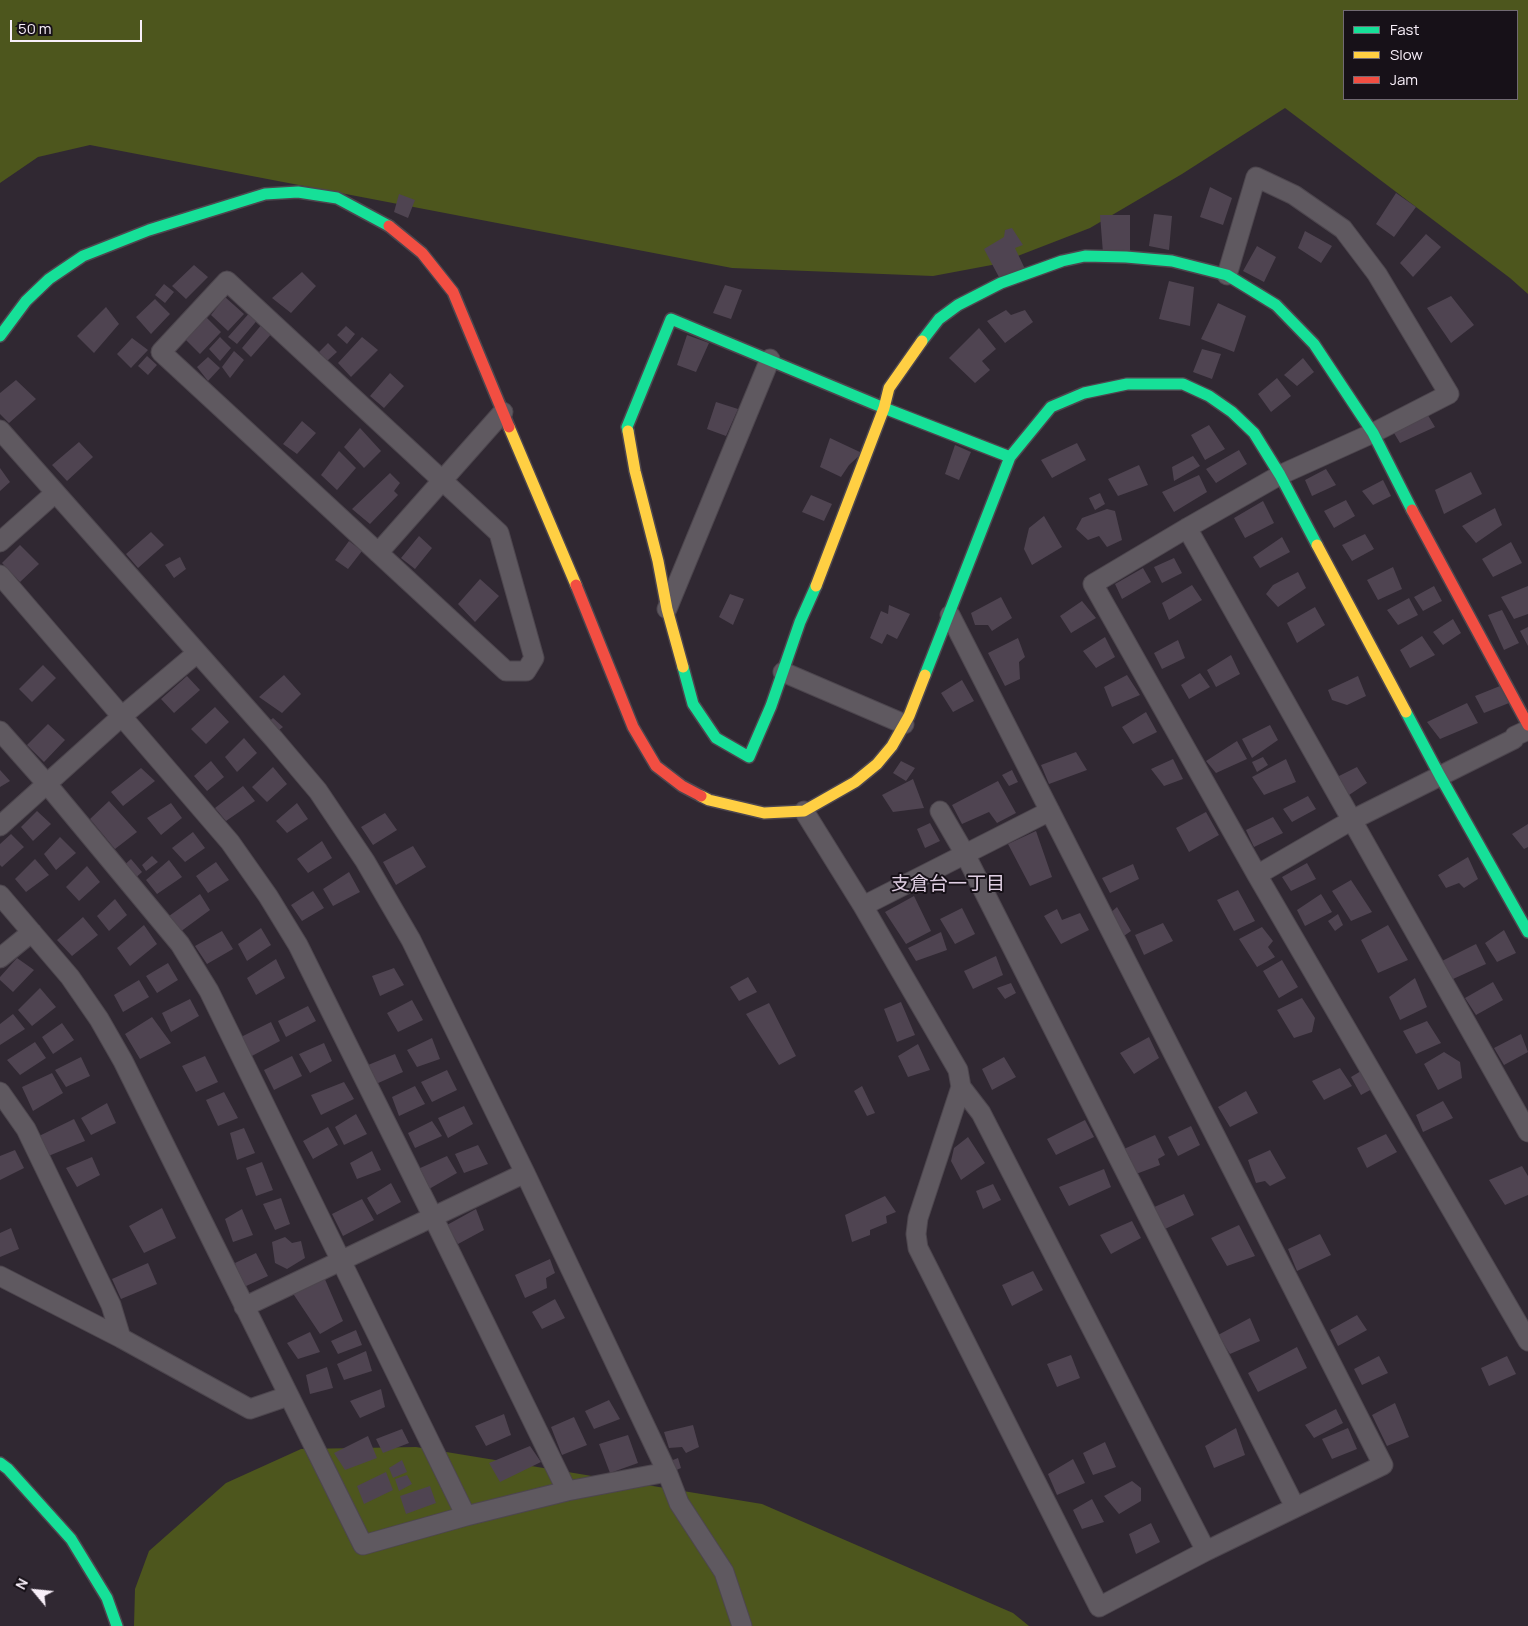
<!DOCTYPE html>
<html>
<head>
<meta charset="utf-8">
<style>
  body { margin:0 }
  #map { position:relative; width:1528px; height:1626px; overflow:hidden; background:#302832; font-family:Manrope,sans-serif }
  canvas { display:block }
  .legend { position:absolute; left:1343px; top:10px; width:175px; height:90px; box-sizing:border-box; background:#171118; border:1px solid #716a72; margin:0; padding:6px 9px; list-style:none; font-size:15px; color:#f8eff9 }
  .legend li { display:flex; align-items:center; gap:10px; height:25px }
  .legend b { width:25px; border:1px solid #716a72 }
  .north { position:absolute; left:10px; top:1566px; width:50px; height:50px; -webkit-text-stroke:4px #171118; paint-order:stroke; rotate:298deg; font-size:14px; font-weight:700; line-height:20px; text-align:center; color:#f8eff9 }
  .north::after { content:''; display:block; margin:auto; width:18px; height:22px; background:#f8eff9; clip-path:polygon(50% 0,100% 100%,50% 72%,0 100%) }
  .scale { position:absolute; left:10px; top:20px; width:132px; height:22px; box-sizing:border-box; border:2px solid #f8eff9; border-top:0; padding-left:6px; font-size:15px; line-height:18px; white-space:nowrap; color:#f8eff9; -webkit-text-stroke:4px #171118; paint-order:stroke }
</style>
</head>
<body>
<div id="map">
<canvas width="1528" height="1626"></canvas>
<ul class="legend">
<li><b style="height:6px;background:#16e098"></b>Fast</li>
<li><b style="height:6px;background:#ffcf43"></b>Slow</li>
<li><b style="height:6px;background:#f24e42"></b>Jam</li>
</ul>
<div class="north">N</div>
<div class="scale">50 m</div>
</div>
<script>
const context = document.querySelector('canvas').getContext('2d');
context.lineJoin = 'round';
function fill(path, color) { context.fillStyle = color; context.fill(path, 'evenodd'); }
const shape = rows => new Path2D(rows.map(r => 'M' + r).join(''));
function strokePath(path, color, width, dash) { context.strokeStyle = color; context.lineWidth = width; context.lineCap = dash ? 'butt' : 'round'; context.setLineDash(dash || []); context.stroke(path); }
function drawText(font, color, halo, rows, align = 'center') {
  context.font = font + ' Manrope,"Noto Sans JP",sans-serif'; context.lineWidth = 4; context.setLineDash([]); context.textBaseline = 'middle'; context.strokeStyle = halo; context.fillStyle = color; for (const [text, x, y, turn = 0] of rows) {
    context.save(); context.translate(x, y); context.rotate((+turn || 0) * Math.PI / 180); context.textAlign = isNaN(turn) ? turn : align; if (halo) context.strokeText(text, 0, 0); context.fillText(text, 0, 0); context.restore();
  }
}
fill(shape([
  [0,0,1528,0,1528,294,1510,278,1285,108,1182,174,1090,228,997,264,933,276,732,268,90,145,38,157,0,183],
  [1344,11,1517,11,1517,99,1344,99],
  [416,1447,762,1504,1013,1613,1029,1626,134,1626,135,1589,149,1551,226,1483,301,1449]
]), '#4d561d');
fill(shape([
  [1210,187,1232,198,1223,225,1200,217],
  [1396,193,1416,207,1394,237,1376,224],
  [399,194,415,200,408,218,394,212],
  [1154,214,1172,216,1169,250,1149,246],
  [1100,215,1130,215,1130,252,1103,253],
  [1012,228,1023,245,1015,248,1025,269,1000,279,984,249,1004,237,1005,230],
  [1305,231,1332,246,1321,263,1298,248],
  [1426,234,1441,247,1413,277,1400,263],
  [1257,246,1276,257,1264,282,1243,271],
  [194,265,208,277,186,299,172,286],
  [302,272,316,286,291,313,272,298],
  [1169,281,1194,287,1190,326,1159,319],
  [164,284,174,292,165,303,155,295],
  [725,285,742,290,731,319,713,313],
  [1451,296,1474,325,1451,343,1427,308],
  [225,297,244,314,228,331,211,315],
  [155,299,170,314,151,334,136,317],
  [1218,303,1246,316,1234,352,1201,339],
  [106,307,119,324,94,353,77,336],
  [252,310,260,317,237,344,228,337],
  [1006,310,1011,315,1025,310,1033,322,1005,343,987,321],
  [206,317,221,332,200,354,185,339],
  [263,323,273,332,251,357,242,348],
  [346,326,355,334,347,344,337,335],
  [979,328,996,349,982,361,990,370,975,383,949,358],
  [687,335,709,343,696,372,677,365],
  [220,337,231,348,220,361,209,349],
  [362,337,378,350,351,377,338,363],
  [132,338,148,350,131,368,117,354],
  [328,343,337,352,327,361,319,352],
  [1202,349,1221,354,1212,379,1193,372],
  [234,351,244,360,230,378,222,367],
  [147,356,157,365,148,375,138,366],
  [208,357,220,368,208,381,197,367],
  [1303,358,1314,372,1297,386,1284,375],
  [390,373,404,386,384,408,370,396],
  [1277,378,1291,396,1271,412,1258,394],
  [16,380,36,399,9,423,0,414,0,393],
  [716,402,738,409,726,436,707,429],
  [1426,412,1435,427,1400,443,1391,428],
  [302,421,316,433,297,454,283,444],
  [1209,425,1225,449,1205,460,1191,435],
  [360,428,381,451,364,468,344,447],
  [830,438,862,453,849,465,841,477,820,467],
  [79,442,93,457,67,481,52,465],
  [1077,443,1086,460,1052,478,1041,460],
  [955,445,971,452,959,480,945,474],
  [1239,450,1247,464,1216,483,1206,469],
  [339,451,356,468,337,490,321,475],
  [1193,456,1200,466,1174,481,1172,467],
  [1139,465,1148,485,1118,496,1108,479],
  [0,468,10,482,0,491],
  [1326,469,1336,485,1312,496,1305,480],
  [1471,472,1482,494,1444,514,1435,490],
  [390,473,400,483,394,491,398,495,370,524,352,509],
  [1199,475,1207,492,1174,512,1162,492],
  [1383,480,1391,496,1373,505,1362,491],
  [1100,493,1105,504,1095,510,1089,498],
  [811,495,832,504,824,521,802,512],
  [1346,500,1355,516,1334,528,1324,511],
  [1263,501,1274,523,1245,538,1234,518],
  [1495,508,1502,525,1476,543,1462,526],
  [1107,509,1115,511,1122,540,1107,547,1099,536,1088,540,1076,529,1082,518],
  [1044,516,1062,547,1032,565,1024,549,1029,528],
  [151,532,164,545,138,568,126,554],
  [1365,534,1374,549,1352,561,1342,545],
  [419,536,432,548,415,569,401,558],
  [1282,537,1290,552,1260,568,1253,557],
  [349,541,362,551,348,569,335,560],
  [1511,542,1522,563,1493,577,1482,559],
  [20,545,39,564,20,582,2,563],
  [180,557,186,569,174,578,165,565],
  [1174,558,1182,573,1162,583,1154,567],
  [1393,567,1402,589,1378,600,1367,580],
  [1143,568,1151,582,1122,599,1115,584],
  [1298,572,1306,588,1278,607,1266,594,1273,585],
  [480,579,499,596,475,622,458,604],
  [1192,585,1202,600,1169,620,1162,603],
  [1434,586,1442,601,1423,611,1414,597],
  [1528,586,1528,614,1514,619,1501,597],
  [730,594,744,599,733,625,719,617],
  [1001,597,1012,618,992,631,988,625,975,625,971,613],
  [1409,598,1418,615,1398,625,1387,610],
  [1082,601,1096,618,1071,633,1060,616],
  [889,605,910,614,897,639,887,634,882,644,870,638,881,611,888,614],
  [1315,607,1325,625,1297,643,1287,623],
  [1502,610,1519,643,1504,650,1488,615],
  [1453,619,1461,633,1443,645,1433,632],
  [1528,627,1528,646,1520,631],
  [1422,636,1435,655,1410,668,1400,650],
  [1105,637,1115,657,1096,668,1083,651],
  [1018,638,1025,657,1019,662,1020,679,1005,686,988,653],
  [1178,640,1185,658,1162,669,1154,653],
  [1231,655,1240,674,1216,687,1207,670],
  [43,665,56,678,32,702,19,689],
  [1200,673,1210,687,1189,699,1181,685],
  [284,675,301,694,282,713,259,697],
  [1127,675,1140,695,1112,707,1104,687],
  [187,676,200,690,174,713,161,699],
  [1358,676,1366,696,1347,705,1332,700,1328,690],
  [962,680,974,701,953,712,941,693],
  [1500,686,1509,703,1484,713,1475,696],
  [1467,703,1478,723,1440,739,1427,722],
  [215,707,229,722,206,744,191,729],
  [1146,712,1157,732,1133,744,1122,727],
  [273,718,283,727,274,734,266,724],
  [48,724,65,740,44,762,27,745],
  [1270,725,1278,740,1252,758,1242,739],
  [244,738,257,753,237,772,225,757],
  [1237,741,1247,759,1216,773,1206,761],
  [1076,752,1087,770,1049,784,1041,765],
  [1263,757,1268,765,1257,772,1252,762],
  [1173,759,1183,779,1164,786,1151,769],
  [1286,759,1296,782,1264,795,1252,777],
  [211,761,224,777,207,791,194,776],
  [901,761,915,768,906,781,893,773],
  [273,767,287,784,267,802,252,787],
  [1357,767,1367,783,1349,795,1337,777],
  [141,768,155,781,123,806,111,792],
  [0,770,10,781,0,787],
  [1012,770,1018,782,1009,786,1002,775],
  [913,779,924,808,893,812,882,795],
  [998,781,1016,813,997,823,989,812,962,824,952,805],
  [243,786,255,801,226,821,215,808],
  [1308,796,1316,809,1292,822,1283,809],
  [109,801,137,832,115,849,90,819],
  [171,803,182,818,161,835,147,818],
  [297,803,308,819,287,833,276,821],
  [37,811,51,824,33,841,21,827],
  [1206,812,1219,835,1189,852,1176,828],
  [385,813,397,830,373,845,361,827],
  [1273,817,1283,833,1254,847,1246,830],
  [930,823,940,841,925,848,917,829],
  [1528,824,1528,847,1524,849,1512,834],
  [1036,831,1052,877,1030,886,1008,844],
  [193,832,205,848,185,862,172,848],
  [11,834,24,847,2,867,0,865,0,844],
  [60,837,76,853,56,870,44,854],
  [322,841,332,858,308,873,297,859],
  [413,846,426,867,396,885,383,862],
  [152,856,158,862,146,871,142,865],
  [1468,857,1478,879,1464,888,1459,883,1446,888,1438,875],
  [35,859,49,875,26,892,15,879],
  [131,859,142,872,132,881,121,868],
  [169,860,182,877,157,894,146,880],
  [216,862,229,880,208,893,196,876],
  [1307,863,1316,879,1291,891,1282,877],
  [1133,864,1139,879,1110,893,1102,878],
  [87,866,100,882,79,901,66,887],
  [349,872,360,892,333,906,323,889],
  [1351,880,1372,912,1351,921,1332,891],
  [1238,890,1255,921,1234,931,1217,900],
  [313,891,324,908,302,921,291,905],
  [200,894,210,910,180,932,169,916],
  [1321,894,1332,912,1305,926,1297,910],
  [914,896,931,931,906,944,885,912],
  [115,899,127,915,109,931,97,916],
  [1117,907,1131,931,1121,938,1108,915],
  [962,908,975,934,955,944,940,919],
  [1057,909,1062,920,1080,913,1089,930,1061,944,1044,916],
  [1338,914,1343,925,1335,931,1328,921],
  [83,917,98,935,72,956,57,940],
  [1163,923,1173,941,1144,955,1135,935],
  [144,925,157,944,130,966,117,948],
  [1388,925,1408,960,1378,973,1361,940],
  [1262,927,1273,941,1268,947,1275,957,1257,967,1239,939],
  [261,928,271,945,247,961,238,944],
  [1504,930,1516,953,1497,962,1485,943],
  [222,931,233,949,207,964,195,946],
  [941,932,947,950,916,961,908,948],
  [1476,944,1486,964,1453,979,1442,961],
  [996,956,1003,975,973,989,964,971],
  [17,958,34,970,13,992,0,980,0,977],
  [276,959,285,978,256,995,247,978],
  [1282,960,1298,987,1279,998,1263,971],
  [168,963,178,980,157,993,146,976],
  [394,968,404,985,380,996,372,976],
  [748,977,757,992,739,1001,730,987],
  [1415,978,1427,1007,1400,1020,1389,997],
  [139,980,149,997,123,1012,114,995],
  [1493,982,1503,1000,1476,1015,1465,998],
  [1011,983,1016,993,1005,999,997,988],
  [40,988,56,1007,32,1026,18,1010],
  [1302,998,1315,1018,1312,1032,1294,1038,1277,1010],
  [190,999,199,1016,171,1032,162,1013],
  [412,1000,423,1020,398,1032,387,1013],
  [901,1002,915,1035,897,1042,884,1009],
  [769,1003,796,1056,779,1065,746,1014],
  [308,1006,316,1021,286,1037,278,1021],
  [13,1014,25,1029,0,1045,0,1024],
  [152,1017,171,1043,140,1059,125,1034],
  [1427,1021,1441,1043,1416,1054,1403,1031],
  [271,1022,280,1041,250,1057,241,1037],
  [62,1023,74,1040,53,1054,42,1037],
  [1521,1034,1528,1052,1504,1065,1494,1048],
  [1149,1037,1159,1058,1134,1074,1120,1053],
  [432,1038,440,1059,417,1067,407,1050],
  [35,1042,46,1058,20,1075,7,1060],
  [324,1043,332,1061,310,1073,299,1054],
  [918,1044,930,1070,908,1077,898,1056],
  [1444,1052,1460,1062,1462,1078,1438,1090,1424,1064],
  [395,1054,403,1072,376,1084,368,1065],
  [205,1056,218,1082,196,1092,182,1066],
  [292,1056,302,1076,274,1090,264,1070],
  [81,1057,90,1076,66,1087,55,1070],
  [1004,1057,1016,1077,992,1090,982,1069],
  [1340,1068,1352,1086,1324,1100,1312,1081],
  [447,1070,457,1090,432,1102,421,1082],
  [1361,1071,1372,1089,1361,1095,1351,1077],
  [52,1073,63,1093,33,1111,22,1087],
  [344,1082,354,1099,321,1115,311,1095],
  [415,1086,425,1104,399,1116,392,1097],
  [862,1086,875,1113,867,1116,854,1091],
  [1246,1091,1258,1113,1230,1127,1218,1107],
  [224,1092,238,1118,218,1126,206,1100],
  [1443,1101,1453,1118,1423,1132,1416,1115],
  [107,1103,116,1123,91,1135,81,1118],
  [464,1106,473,1124,448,1138,438,1118],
  [356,1114,367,1134,344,1145,335,1127],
  [74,1119,85,1141,46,1157,37,1137],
  [1085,1120,1094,1137,1056,1155,1047,1139],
  [432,1121,442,1136,415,1148,408,1133],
  [1191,1126,1200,1145,1178,1156,1168,1137],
  [328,1127,338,1145,313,1159,303,1141],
  [244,1128,255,1153,237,1160,230,1133],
  [1386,1134,1397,1152,1367,1168,1357,1148],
  [1155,1135,1165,1155,1158,1159,1160,1165,1136,1174,1124,1149],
  [968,1137,985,1163,961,1180,951,1161,954,1148],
  [478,1145,488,1164,464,1173,455,1154],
  [15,1150,24,1168,0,1180,0,1156],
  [1270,1150,1286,1178,1270,1186,1265,1181,1256,1183,1248,1160],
  [372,1151,381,1170,357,1179,350,1163],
  [447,1156,457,1173,429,1189,418,1169],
  [92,1157,100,1175,77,1187,66,1168],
  [262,1162,273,1190,256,1196,246,1168],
  [1522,1166,1528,1176,1528,1195,1505,1205,1489,1180],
  [1104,1169,1111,1187,1069,1206,1059,1187],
  [391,1183,401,1202,377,1215,367,1198],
  [993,1184,1001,1200,983,1209,976,1191],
  [1184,1194,1194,1215,1163,1230,1152,1208],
  [885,1196,896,1212,886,1216,887,1223,870,1230,870,1235,852,1242,845,1215],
  [281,1198,290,1224,275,1230,263,1204],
  [362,1199,374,1220,343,1236,332,1214],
  [162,1208,176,1238,144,1253,129,1226],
  [242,1209,253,1235,233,1242,225,1219],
  [476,1209,484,1230,458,1244,447,1225],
  [1132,1221,1141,1238,1111,1254,1100,1235],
  [1239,1225,1255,1256,1227,1266,1211,1238],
  [11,1228,19,1249,0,1257,0,1233],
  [1320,1234,1331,1255,1297,1271,1288,1249],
  [285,1237,292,1243,301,1241,305,1258,287,1269,275,1263,272,1242],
  [256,1253,268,1276,244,1287,235,1263],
  [550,1259,555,1273,546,1278,547,1288,525,1298,515,1275],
  [148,1263,157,1284,121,1299,112,1279],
  [1033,1271,1043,1290,1012,1306,1002,1285],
  [324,1277,343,1321,320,1334,292,1292],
  [555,1299,565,1318,542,1329,532,1312],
  [1357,1315,1367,1330,1338,1346,1330,1330],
  [1250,1318,1260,1341,1230,1354,1218,1335],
  [356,1330,362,1345,338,1354,331,1341],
  [310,1332,320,1352,298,1359,287,1343],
  [1297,1347,1307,1368,1258,1392,1248,1373],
  [366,1351,372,1371,344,1380,337,1364],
  [1071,1355,1080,1378,1057,1387,1047,1364],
  [1379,1356,1388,1373,1362,1385,1354,1369],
  [1507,1356,1516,1374,1489,1386,1481,1368],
  [327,1367,333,1388,310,1394,306,1375],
  [381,1389,385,1407,360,1418,350,1401],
  [609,1400,620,1419,594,1429,585,1411],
  [1395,1403,1409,1437,1387,1446,1372,1415],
  [1336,1409,1343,1423,1314,1438,1305,1425],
  [504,1414,511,1435,486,1446,475,1426],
  [574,1417,587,1445,562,1455,551,1427],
  [693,1425,699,1447,686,1453,682,1447,669,1448,664,1432],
  [1236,1428,1245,1455,1214,1468,1205,1446],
  [1348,1428,1357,1449,1332,1459,1322,1439],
  [402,1429,409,1443,383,1453,376,1439],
  [628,1435,638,1463,610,1473,599,1444],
  [368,1436,377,1458,345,1470,334,1453],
  [1105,1442,1116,1467,1093,1475,1083,1453],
  [530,1446,541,1462,500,1482,489,1463],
  [678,1458,681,1468,672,1472,668,1462],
  [1073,1459,1085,1483,1057,1495,1048,1474],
  [402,1460,407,1472,393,1478,389,1468],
  [386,1472,393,1490,364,1504,357,1486],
  [407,1475,412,1484,399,1491,395,1479],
  [1132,1481,1141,1488,1141,1501,1119,1514,1104,1496],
  [430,1486,436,1503,406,1514,400,1496],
  [1092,1499,1104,1522,1082,1529,1073,1510],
  [1151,1523,1160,1542,1136,1554,1129,1534]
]), '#4f4451');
const street = shape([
  [1227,275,1256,177,1294,195,1343,229,1377,274,1449,394,1373,433,1280,475,1187,528,1093,584,1257,875,1528,1341],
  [227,281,499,533,534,658,526,671,506,671,161,352,227,281],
  [0,430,274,739,318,791,365,861,411,940,525,1173,667,1472,679,1503,724,1572,742,1626],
  [1187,528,1528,1132],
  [0,542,55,493],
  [378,553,503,412],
  [0,575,230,842,268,896,298,945,433,1217,567,1491],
  [667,609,770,359],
  [783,672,904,724],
  [0,731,47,784,180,944,209,991,466,1516],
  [804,811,863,906,958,1070,961,1087,918,1218,916,1234,918,1248,1099,1607,1206,1551,1383,1465,950,615],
  [940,811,965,854,1295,1507],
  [0,826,121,717,197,653],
  [1257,875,1352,820,1514,739,1515,736,1528,730],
  [0,895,70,977,99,1019,123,1061,363,1545,466,1516,567,1491,667,1472],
  [863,906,1050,811],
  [0,958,32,932],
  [961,1087,981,1113,1206,1551],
  [0,1092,26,1129,111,1305,121,1338],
  [0,1276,121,1338,250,1409,288,1396],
  [244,1307,525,1173]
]);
const fast = shape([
  [0,336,26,301,49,279,83,256,149,230,265,194,298,192,337,198,389,226],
  [922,341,939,319,958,305,1001,283,1062,261,1085,256,1126,257,1172,261,1227,275,1276,305,1314,344,1373,433,1412,510],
  [628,431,627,427,671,319,884,408,1010,457],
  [683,667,693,704,716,738,749,757,771,706,800,622,816,586],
  [925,675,1010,457,1051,407,1084,393,1127,384,1183,384,1209,396,1232,412,1254,433,1280,475,1317,545],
  [1406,712,1440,776,1528,932],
  [0,1463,8,1469,71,1539,107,1598,117,1626]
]);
const slow = shape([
  [509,427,576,585],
  [628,431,635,471,658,561,667,609,683,667],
  [1317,545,1406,712],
  [816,586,884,408,889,388,922,341],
  [701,796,709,800,764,813,804,811,855,782,877,764,892,746,909,716,925,675]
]);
const jam = shape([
  [389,226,422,253,453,292,509,427],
  [1412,510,1528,725],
  [576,585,633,727,656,766,682,786,701,796]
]);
strokePath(street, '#4d464e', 21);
strokePath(fast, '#4d464e', 14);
strokePath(slow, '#4d464e', 14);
strokePath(jam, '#4d464e', 14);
strokePath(street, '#5f5960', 19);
strokePath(fast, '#16e098', 11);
strokePath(slow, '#ffcf43', 11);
strokePath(jam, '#f24e42', 11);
drawText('19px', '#e0cfe3', '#171118', [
  ["支倉台一丁目",948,885]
]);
</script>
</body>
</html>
